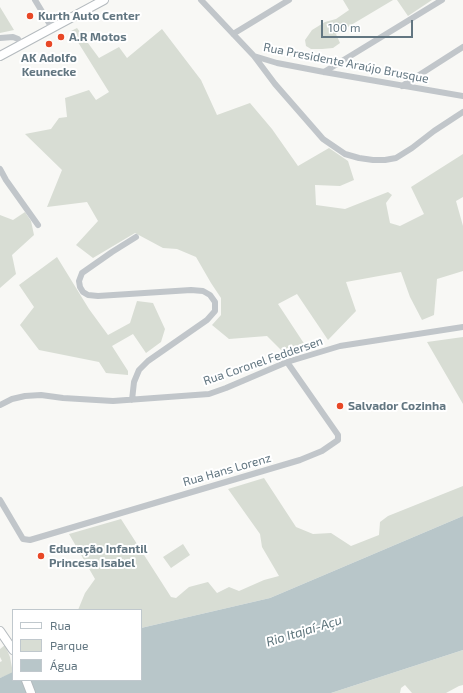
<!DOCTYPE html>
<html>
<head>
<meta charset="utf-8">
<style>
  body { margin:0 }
  #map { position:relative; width:463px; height:693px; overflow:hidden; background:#f8f8f5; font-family:"Exo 2",sans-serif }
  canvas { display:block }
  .legend { position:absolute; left:12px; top:609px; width:130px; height:72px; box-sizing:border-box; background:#fff; border:1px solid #c0c8cd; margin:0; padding:5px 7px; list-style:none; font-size:12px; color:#627681 }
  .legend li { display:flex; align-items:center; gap:8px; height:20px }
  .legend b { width:20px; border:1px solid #c0c8cd }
  .scale { position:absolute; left:321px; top:20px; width:92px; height:18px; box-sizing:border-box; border:2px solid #627681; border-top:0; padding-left:5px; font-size:12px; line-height:14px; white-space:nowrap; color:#627681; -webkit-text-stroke:3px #fff; paint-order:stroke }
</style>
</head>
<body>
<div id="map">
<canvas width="463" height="693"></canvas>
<ul class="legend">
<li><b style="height:5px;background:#fff"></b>Rua</li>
<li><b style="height:11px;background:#d8ddd4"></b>Parque</li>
<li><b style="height:11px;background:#b8c6c9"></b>Água</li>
</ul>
<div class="scale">100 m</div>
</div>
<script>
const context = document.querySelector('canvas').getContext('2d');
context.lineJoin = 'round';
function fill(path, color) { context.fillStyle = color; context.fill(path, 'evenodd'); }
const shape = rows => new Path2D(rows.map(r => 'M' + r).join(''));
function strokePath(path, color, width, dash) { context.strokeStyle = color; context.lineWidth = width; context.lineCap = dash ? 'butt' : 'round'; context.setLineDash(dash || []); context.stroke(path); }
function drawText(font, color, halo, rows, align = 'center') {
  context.font = font + ' "Exo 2",sans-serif'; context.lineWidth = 4; context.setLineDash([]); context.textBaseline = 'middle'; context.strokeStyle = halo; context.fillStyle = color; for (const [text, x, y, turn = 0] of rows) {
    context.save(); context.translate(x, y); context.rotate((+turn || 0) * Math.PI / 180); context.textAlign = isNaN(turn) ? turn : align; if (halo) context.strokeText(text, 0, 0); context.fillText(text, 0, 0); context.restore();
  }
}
fill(shape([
  [343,0,393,0,336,34,340,43,333,48,322,49,311,49,306,46,305,40,312,30,325,22,336,19,349,10],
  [397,0,432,0,408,16],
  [0,7,14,30,0,33],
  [77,28,99,58,119,47,127,58,162,29,201,80,217,115,250,103,272,129,298,166,329,148,348,161,354,180,340,186,315,185,316,205,345,209,388,192,392,195,386,203,390,223,400,226,424,214,411,187,463,154,463,197,456,201,463,226,463,271,437,279,434,315,422,320,410,297,401,272,346,282,356,311,328,340,297,294,278,304,307,348,287,356,267,336,229,339,212,325,221,315,221,298,211,283,196,257,177,249,163,248,135,233,93,258,76,245,98,221,87,202,47,207,62,170,25,134,51,129,59,118,67,117,65,98,89,90,96,100,109,92,71,31],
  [25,212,31,221,34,235,12,255,16,274,0,288,0,215,13,220],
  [57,257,89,309,108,335,130,323,137,301,153,303,165,329,161,342,146,353,133,334,112,346,128,371,128,375,106,373,99,362,39,350,20,325,34,307,19,285],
  [463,337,463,404,427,342],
  [264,478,296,527,313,534,331,533,351,546,379,535,380,522,388,516,463,486,463,516,270,598,141,628,141,610,78,610,85,593,95,579,69,534,121,519,171,597,176,598,189,587,208,582,217,593,229,587,239,591,264,580,279,576,262,547,260,534,228,489],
  [183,544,190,555,171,568,163,557],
  [5,645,10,657,13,673,0,678,0,662,2,661,0,657,0,649],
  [463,650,463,685,459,686,446,693,412,693,405,685,401,688,400,693,331,693]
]), '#d8ddd4');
fill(shape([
  [463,516,463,650,331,693,0,693,0,678,13,672,13,680,141,680,141,628,270,598]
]), '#b8c6c9');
const major = shape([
  [0,56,104,0],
  [0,631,13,650],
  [26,680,31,693]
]);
strokePath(major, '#b4babe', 10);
strokePath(shape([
  [35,0,52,28],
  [201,0,254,56,275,84,323,139,345,154,359,158,373,160,385,160,396,158,412,148,434,131,463,112],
  [233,34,289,0],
  [0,38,13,37,18,39,21,44],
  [254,56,277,63,324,72,463,96],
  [324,72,442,0],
  [402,86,463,47],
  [0,169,6,180,38,225],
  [132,400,134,382,139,370,148,361,207,320,215,311,215,302,210,295,203,291,191,290,98,296,88,295,83,292,80,287,79,281,82,273,112,252,136,237],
  [0,405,12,399,25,396,41,395,63,398,113,401,209,394,226,388,287,362,340,346,463,327],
  [0,500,23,539,30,540,300,460,322,451,338,440,338,435,287,362]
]), '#c1c6ca', 6);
strokePath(major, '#fff', 8);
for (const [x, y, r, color] of [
  [30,16,4,"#e84826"],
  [61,37,4,"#e84826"],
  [49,44,4,"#e84826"],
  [340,406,4,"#e84826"],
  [41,556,4,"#e84826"]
]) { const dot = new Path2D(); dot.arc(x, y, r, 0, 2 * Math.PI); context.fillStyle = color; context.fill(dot); strokePath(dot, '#fff', 1.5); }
drawText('bold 12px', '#627681', '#fff', [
  ["Kurth Auto Center",38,16],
  ["A.R Motos",69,37],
  ["AK Adolfo",49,58,"center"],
  ["Keunecke",49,72,"center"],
  ["Salvador Cozinha",348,406],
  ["Educação Infantil",49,549],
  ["Princesa Isabel",49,563]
], 'left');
drawText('12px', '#627681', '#fff', [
  ["Rua Presidente Araújo Brusque",346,63,11],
  ["Rua Coronel Feddersen",263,361,-19],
  ["Rua Hans Lorenz",227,470,-16]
]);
drawText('italic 13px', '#5e757c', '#fff', [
  ["Rio Itajaí-Açu",304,631,-17]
]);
</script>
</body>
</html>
